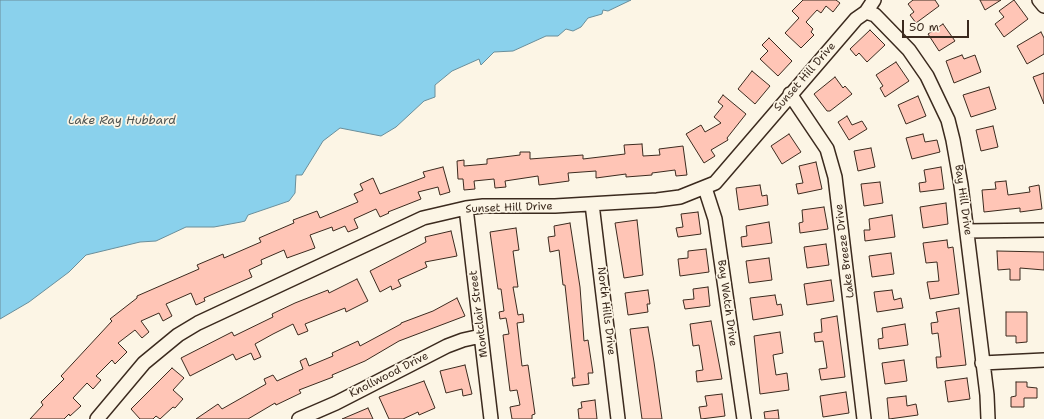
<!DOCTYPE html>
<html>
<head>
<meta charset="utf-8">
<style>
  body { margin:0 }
  #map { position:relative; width:1044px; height:419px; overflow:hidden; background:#fcf5e5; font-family:"Shantell Sans",sans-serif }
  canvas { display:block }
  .scale { position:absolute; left:902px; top:20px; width:67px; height:18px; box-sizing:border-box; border:2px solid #3b2a1e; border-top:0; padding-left:5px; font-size:12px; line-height:14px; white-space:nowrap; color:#3b2a1e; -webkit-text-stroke:3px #fcf5e5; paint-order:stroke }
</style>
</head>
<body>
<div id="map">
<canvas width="1044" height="419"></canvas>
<div class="scale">50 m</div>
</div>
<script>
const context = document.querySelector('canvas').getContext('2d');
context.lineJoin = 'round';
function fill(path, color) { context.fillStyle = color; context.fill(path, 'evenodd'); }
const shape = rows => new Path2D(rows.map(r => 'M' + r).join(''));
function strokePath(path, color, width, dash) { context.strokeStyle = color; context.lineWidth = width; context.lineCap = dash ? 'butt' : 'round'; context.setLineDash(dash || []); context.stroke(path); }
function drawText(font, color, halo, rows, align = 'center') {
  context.font = font + ' "Shantell Sans",sans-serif'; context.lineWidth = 3.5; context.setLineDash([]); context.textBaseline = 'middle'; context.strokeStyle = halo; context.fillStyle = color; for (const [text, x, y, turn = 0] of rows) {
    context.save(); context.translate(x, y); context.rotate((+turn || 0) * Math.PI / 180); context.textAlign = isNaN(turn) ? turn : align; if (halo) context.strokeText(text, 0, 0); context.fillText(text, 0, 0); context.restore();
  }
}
const water = shape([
  [0,0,631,0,608,11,603,10,602,14,588,18,581,27,573,31,566,29,558,36,546,36,513,51,494,52,481,65,479,59,452,71,435,85,435,97,424,101,396,127,381,136,340,128,323,141,302,175,296,175,295,193,289,201,248,215,245,221,241,222,214,227,186,227,156,241,140,242,86,255,69,272,29,302,0,319,0,0]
]);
fill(water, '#8ad1ec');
strokePath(water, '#6a8e9a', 1);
const building = shape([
  [803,0,836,0,840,3,833,12,826,6,821,13,817,10,806,22,813,29,811,32,814,35,801,48,785,33,799,18,792,11,803,0],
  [913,0,935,0,939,6,916,23,910,15,914,12,908,4,913,0],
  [980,0,1001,0,985,10,980,0],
  [1014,0,1028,19,1004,37,995,24,1004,17,999,11,1014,0],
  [943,24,955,41,939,51,928,34,943,24],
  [870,30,885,45,867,62,859,53,856,56,850,49,870,30],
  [1041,32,1044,38,1044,54,1027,64,1017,46,1041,32],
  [769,38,792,61,778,76,760,59,768,51,762,45,769,38],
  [962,55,964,59,975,55,981,72,954,83,946,61,962,55],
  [896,62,909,81,885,97,880,88,883,86,876,75,896,62],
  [752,71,770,86,755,104,738,89,752,71],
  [1044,73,1044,104,1033,77,1044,73],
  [835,77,843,88,845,86,852,94,830,111,827,111,814,94,835,77],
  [989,87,996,109,971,117,963,95,989,87],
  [723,95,746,114,727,138,728,140,711,150,715,156,704,163,686,134,701,125,705,132,721,123,714,117,723,106,718,102,723,95],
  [918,96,926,116,906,124,898,105,918,96],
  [847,116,852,125,862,121,867,129,849,140,838,122,847,116],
  [993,126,998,147,981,151,976,130,993,126],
  [789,134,801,152,782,164,771,146,789,134],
  [923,134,925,142,937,140,940,152,912,159,906,138,923,134],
  [642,144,643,156,660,155,659,149,683,146,687,175,676,176,675,170,652,173,652,175,626,177,626,174,596,178,596,171,568,173,569,181,539,185,538,176,505,181,506,187,495,188,494,179,474,181,475,189,464,190,463,179,458,179,457,161,464,160,464,166,487,164,487,159,520,155,520,152,530,152,530,159,583,155,583,159,625,154,624,145,642,144],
  [871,148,875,167,858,171,854,151,871,148],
  [816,162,822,189,798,194,796,184,803,183,799,166,816,162],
  [443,167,450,192,440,195,438,187,418,192,421,199,388,212,389,213,380,217,376,209,354,219,358,228,348,232,345,226,333,231,332,227,310,235,315,248,287,258,284,250,261,260,262,264,249,270,252,277,204,298,205,301,196,305,191,293,166,304,172,316,163,321,159,313,141,321,149,332,142,338,135,330,118,343,127,352,115,364,112,360,96,376,101,380,93,389,87,383,73,398,81,406,70,416,69,414,64,419,30,419,43,405,41,402,64,379,61,376,112,321,110,319,137,298,137,296,199,269,197,265,223,254,224,258,261,242,259,238,294,223,293,220,317,211,320,218,358,202,354,194,363,190,360,184,373,178,380,194,425,177,423,172,443,167],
  [941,167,944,189,920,192,919,183,926,182,924,170,941,167],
  [1006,181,1008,195,1030,192,1029,187,1039,185,1042,209,1020,212,1020,208,984,212,982,190,996,189,995,182,1006,181],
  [880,182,883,203,864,206,861,184,880,182],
  [760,185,762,196,767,195,768,205,739,210,736,188,760,185],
  [946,203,948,224,923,228,920,207,946,203],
  [824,207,828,229,800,233,799,223,803,222,802,210,824,207],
  [698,212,701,234,678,237,676,228,683,227,681,214,698,212],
  [892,215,895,237,865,241,864,230,870,230,869,219,892,215],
  [637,220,643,275,624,278,615,223,637,220],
  [769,222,772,243,742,247,741,237,747,236,746,226,769,222],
  [570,223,580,287,584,341,588,340,593,373,588,373,589,384,573,386,572,378,575,378,565,285,563,285,559,250,550,252,548,237,555,236,554,226,570,223],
  [516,228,519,250,513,251,518,287,513,287,518,315,523,314,524,322,517,323,522,366,528,365,535,414,532,415,532,419,512,419,510,407,520,405,517,390,510,391,503,335,509,334,506,318,500,319,499,312,504,311,501,289,498,289,490,232,516,228],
  [451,231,457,256,425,262,427,267,398,280,401,286,392,290,391,286,380,292,370,271,426,242,425,237,451,231],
  [947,240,948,248,953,247,959,294,930,299,927,282,939,281,937,262,926,263,923,243,947,240],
  [826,244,829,265,807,268,804,247,826,244],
  [706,249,709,272,680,276,678,259,688,258,688,251,706,249],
  [997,251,1044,252,1044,270,1020,268,1020,280,1010,280,1010,269,998,270,997,251],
  [891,253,894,274,872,277,869,256,891,253],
  [769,258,772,280,749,283,746,261,769,258],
  [357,279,368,301,346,312,345,308,305,324,308,331,298,335,293,324,273,334,255,344,261,357,254,360,251,353,236,360,233,354,190,376,181,358,232,332,234,336,273,317,272,314,295,303,328,290,329,293,357,279],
  [831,280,834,301,807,305,804,284,831,280],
  [708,287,710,306,685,309,683,300,694,299,693,289,708,287],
  [648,290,650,304,647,304,648,312,628,315,625,293,648,290],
  [892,290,894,300,901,298,903,308,877,312,874,292,892,290],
  [775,295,777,305,781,304,783,315,753,320,750,298,775,295],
  [457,298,465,316,399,341,365,361,332,375,333,377,299,390,301,393,276,405,275,403,248,419,196,419,218,404,222,409,266,384,264,379,273,375,277,381,303,369,300,361,306,358,309,366,333,356,332,353,358,341,360,346,401,324,401,323,433,311,457,298],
  [959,308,966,365,937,368,936,357,941,357,938,333,932,334,931,323,938,322,936,312,959,308],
  [1006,312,1027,312,1027,342,1016,343,1016,336,1006,336,1006,312],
  [837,316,845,377,821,380,819,369,827,368,823,341,815,342,814,333,822,332,821,319,837,316],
  [711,321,722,379,697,382,696,371,703,370,699,345,693,346,690,324,711,321],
  [905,324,908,345,879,349,878,339,883,338,882,328,905,324],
  [648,327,654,362,662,419,642,419,630,329,648,327],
  [780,332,783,353,773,355,776,375,787,373,789,390,760,394,754,336,780,332],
  [904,360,907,381,885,384,882,363,904,360],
  [465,365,472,394,463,396,462,389,446,393,440,371,465,365],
  [172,368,184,378,173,390,183,399,175,408,173,407,160,419,156,416,153,419,140,419,131,409,172,368],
  [967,378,970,399,948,402,945,381,967,378],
  [424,381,435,408,419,415,418,412,403,419,389,419,379,397,424,381],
  [1016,382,1027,382,1027,387,1037,388,1037,398,1024,398,1024,407,1011,407,1011,397,1016,396,1016,382],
  [846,392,849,413,823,417,820,396,846,392],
  [722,394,725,416,701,419,699,407,707,406,705,396,722,394],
  [906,396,907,406,916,404,918,415,889,419,887,398,906,396],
  [595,400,597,419,579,419,578,409,582,408,581,402,595,400],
  [368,408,373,419,342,419,368,408],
  [778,410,779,419,765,419,764,412,778,410]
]);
fill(building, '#ffc5b6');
strokePath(building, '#3b2a1e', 1);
const minor = shape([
  [1039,0,1044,6],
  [866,12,875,15,909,50,927,76,948,120,953,140,961,185,987,395,988,419],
  [790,94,827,149,835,177,864,419],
  [705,188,715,219,744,419],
  [592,204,618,419],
  [466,208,491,419],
  [967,231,1044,230],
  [982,363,1044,360],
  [97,419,144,363,178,335,198,323,423,218,466,208,483,206,555,206,657,200,680,197,715,183,856,19,866,12,874,0],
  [299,419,336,403,447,346,463,340,481,336]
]);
strokePath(minor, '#3b2a1e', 16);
strokePath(minor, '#fcf5e5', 13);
drawText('11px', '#3b2a1e', '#fcf5e5', [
  ["Sunset Hill Drive",805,77,-49],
  ["Bay Hill Drive",963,200,82],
  ["Sunset Hill Drive",509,208,-2],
  ["Lake Breeze Drive",845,251,-97],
  ["Bay Watch Drive",727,303,82],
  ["North Hills Drive",606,311,83],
  ["Montclair Street",479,314,-97],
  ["Knollwood Drive",389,375,-27]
]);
drawText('italic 12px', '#4f5452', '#fcf5e5', [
  ["Lake Ray Hubbard",122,121]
]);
</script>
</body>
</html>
